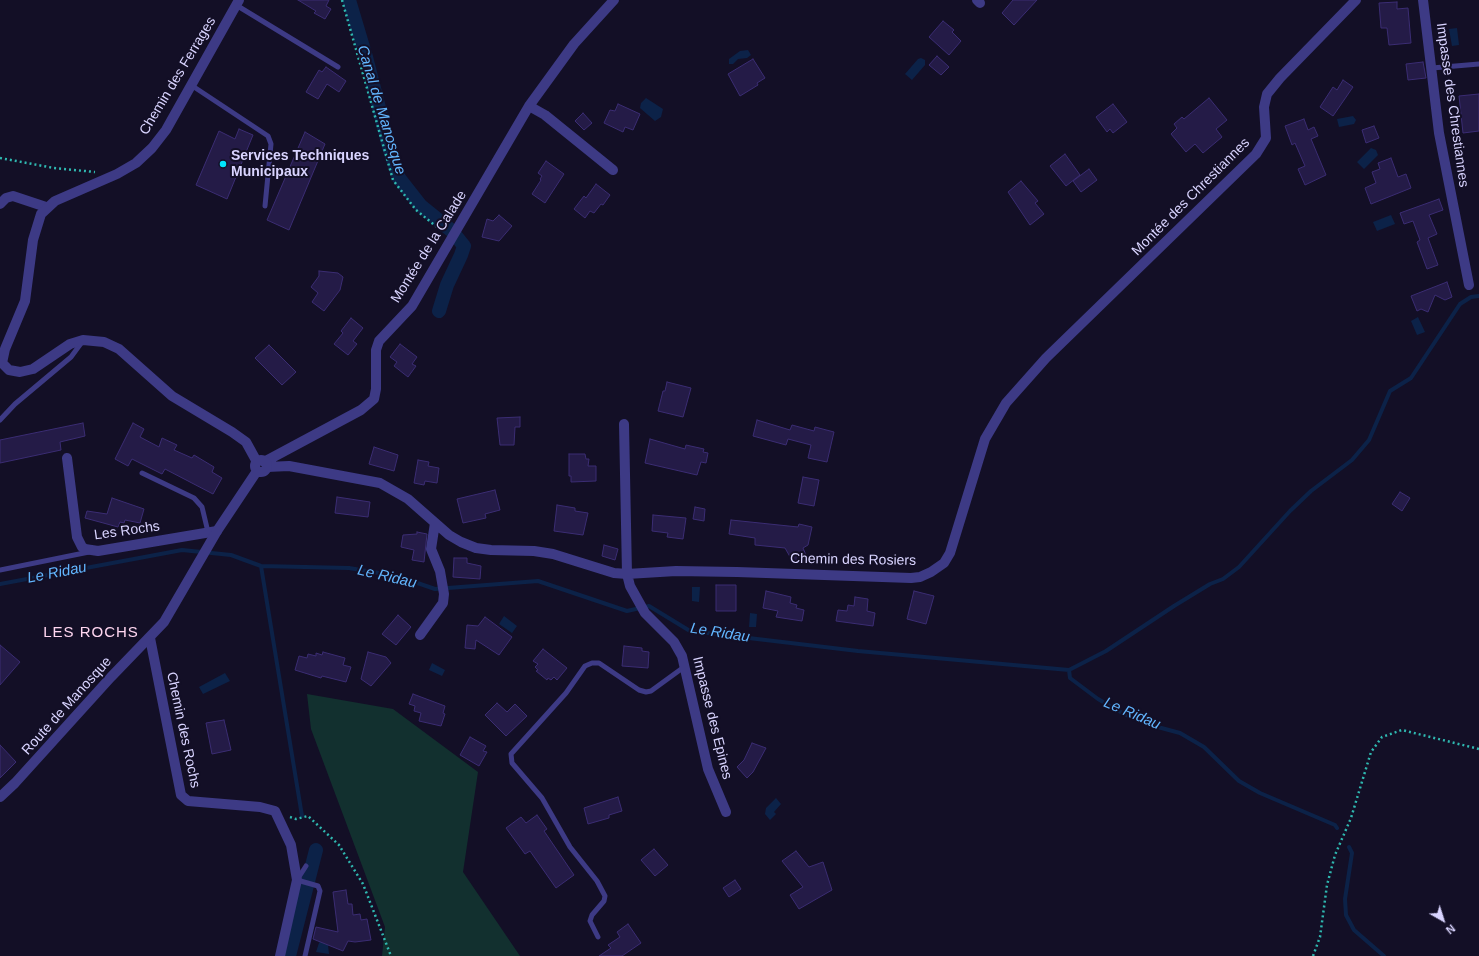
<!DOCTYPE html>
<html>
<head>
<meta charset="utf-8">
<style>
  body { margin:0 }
  #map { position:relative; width:1479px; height:956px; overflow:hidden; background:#130f26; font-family:Arial,sans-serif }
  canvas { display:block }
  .north { position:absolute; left:1423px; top:900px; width:40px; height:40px; -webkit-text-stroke:3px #130f26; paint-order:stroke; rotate:141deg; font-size:11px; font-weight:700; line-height:16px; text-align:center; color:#d9d4ff }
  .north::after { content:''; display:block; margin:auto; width:14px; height:18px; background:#d9d4ff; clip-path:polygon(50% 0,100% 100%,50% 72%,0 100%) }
</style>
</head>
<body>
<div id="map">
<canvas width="1479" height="956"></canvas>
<div class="north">N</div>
</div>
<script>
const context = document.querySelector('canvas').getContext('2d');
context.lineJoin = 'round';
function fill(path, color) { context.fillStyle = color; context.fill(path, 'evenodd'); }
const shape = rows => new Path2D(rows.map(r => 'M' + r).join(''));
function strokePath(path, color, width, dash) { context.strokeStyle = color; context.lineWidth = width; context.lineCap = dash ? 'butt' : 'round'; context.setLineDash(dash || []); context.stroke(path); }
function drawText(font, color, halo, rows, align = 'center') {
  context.font = font + ' Arial,sans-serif'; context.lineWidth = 4; context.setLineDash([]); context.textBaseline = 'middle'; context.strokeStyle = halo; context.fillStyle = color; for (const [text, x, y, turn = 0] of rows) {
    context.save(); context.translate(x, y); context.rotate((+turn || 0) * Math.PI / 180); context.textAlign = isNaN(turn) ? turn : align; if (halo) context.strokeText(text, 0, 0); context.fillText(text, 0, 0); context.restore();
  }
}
fill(shape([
  [307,694,393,709,478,772,463,872,520,956,382,956,385,927,311,729]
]), '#12302f');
fill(shape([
  [1457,28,1459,45,1452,46,1449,29],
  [748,50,751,55,747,58,738,59,733,64,729,64,729,59,740,51],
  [921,58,925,60,925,65,912,80,905,74,918,59],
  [646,98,663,109,661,117,655,121,640,108,641,103],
  [1353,116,1356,120,1354,124,1339,127,1337,119],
  [1371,148,1376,150,1378,155,1364,169,1357,162],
  [1391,215,1395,224,1377,231,1373,222],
  [1418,317,1425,332,1417,335,1411,321],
  [692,587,700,587,699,602,692,601],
  [750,613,757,614,756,627,749,627],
  [504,616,517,626,512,633,499,624],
  [432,663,445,670,442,676,429,670],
  [225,673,230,681,203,694,199,687],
  [776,798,781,804,774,812,776,814,770,820,765,814,766,808],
  [324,936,328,945,329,954,316,952,319,943]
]), '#0c2248');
strokePath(shape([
  [261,566,302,816],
  [0,584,182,550,231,555,261,566,349,568,397,576,435,589,538,581,627,611,649,606,690,631,858,651,1069,670,1106,651,1174,606,1210,584,1223,579,1239,567,1290,511,1311,491,1352,460,1369,440,1390,391,1411,378,1460,304,1471,297,1479,296],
  [1069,670,1070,678,1098,699,1126,715,1154,726,1180,733,1204,747,1239,781,1260,793,1335,825,1337,828],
  [1349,847,1352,853,1345,899,1346,915,1354,930,1384,956]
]), '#0c2248', 4);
strokePath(shape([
  [349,0,366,57,389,147,399,178,421,206,452,231,464,246,461,255,447,285,439,311],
  [289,956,316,850]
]), '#0c2248', 14);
const building = shape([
  [298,0,329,0,326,6,331,9,325,19,314,13,316,11,298,0],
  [1013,0,1037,0,1014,25,1002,13,1013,0],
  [1397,2,1397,9,1408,8,1411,43,1389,45,1387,28,1381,28,1379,3,1397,2],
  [943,21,954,30,952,32,961,41,949,55,929,37,943,21],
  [937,56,949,67,941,75,929,65,937,56],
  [753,59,765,78,757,83,758,85,740,96,728,74,753,59],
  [1423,62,1426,78,1408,80,1406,64,1423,62],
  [326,67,346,81,339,92,327,84,318,99,306,92,319,70,322,72,326,67],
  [1343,80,1353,87,1333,116,1320,107,1333,87,1337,90,1343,80],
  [1479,94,1479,131,1463,133,1459,96,1479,94],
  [1209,98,1227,120,1216,129,1222,137,1203,153,1195,144,1186,152,1171,134,1177,128,1174,124,1182,117,1184,119,1209,98],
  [618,104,640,114,633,130,625,127,623,132,604,123,610,110,615,111,618,104],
  [1113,104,1127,122,1113,133,1110,129,1107,132,1096,117,1113,104],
  [583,113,592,123,584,130,575,121,583,113],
  [1304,119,1308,130,1314,127,1318,136,1311,139,1326,175,1305,185,1298,169,1305,166,1295,143,1292,145,1285,126,1304,119],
  [1374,126,1379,138,1366,143,1362,130,1374,126],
  [239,129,253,135,227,199,196,185,219,131,235,139,239,129],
  [305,132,325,144,289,230,267,220,305,132],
  [1065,154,1080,175,1066,186,1050,166,1065,154],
  [1391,158,1398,177,1406,174,1411,188,1371,204,1365,188,1376,183,1372,172,1380,169,1378,163,1391,158],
  [546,161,564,174,545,203,532,194,541,180,540,179,542,176,538,173,546,161],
  [1089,169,1097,180,1081,192,1073,181,1089,169],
  [1021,181,1038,201,1035,203,1044,214,1030,225,1008,192,1021,181],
  [596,184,610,195,603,205,601,204,594,213,590,211,585,218,574,209,584,196,586,198,596,184],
  [1439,199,1443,210,1429,215,1437,234,1428,238,1438,265,1427,269,1417,242,1420,240,1413,221,1404,224,1400,213,1439,199],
  [499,215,512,226,499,241,482,237,487,219,493,221,499,215],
  [319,271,338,273,343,277,340,290,324,311,312,302,318,293,311,287,319,276,319,271],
  [1447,282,1452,297,1445,300,1435,295,1428,312,1421,309,1417,311,1411,296,1447,282],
  [351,318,363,328,353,341,357,344,348,355,334,344,343,333,341,331,351,318],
  [400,344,417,357,412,364,416,366,408,377,394,366,397,362,390,357,400,344],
  [269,345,296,372,282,385,255,358,269,345],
  [667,382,691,388,683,417,658,411,663,391,665,391,667,382],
  [520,417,520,427,515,427,514,445,500,445,497,418,520,417],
  [757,420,790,430,792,425,814,431,815,427,834,432,827,462,808,458,811,445,788,439,786,445,753,436,757,420],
  [83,423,85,436,60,442,61,450,0,463,0,440,83,423],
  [133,423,144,429,140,437,159,447,162,438,177,445,174,450,192,458,194,455,214,467,212,472,222,478,213,494,165,469,162,474,132,459,128,466,115,459,133,423],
  [650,439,685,449,686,445,704,449,703,452,708,453,706,463,701,462,697,475,645,463,650,439],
  [374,447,398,455,394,471,369,464,374,447],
  [569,454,585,454,586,459,589,459,588,466,596,466,596,481,571,482,571,476,569,476,569,454],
  [418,460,429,462,428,466,439,468,437,483,425,481,424,485,414,483,418,460],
  [803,477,819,480,814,506,798,503,803,477],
  [495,490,500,510,485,514,486,518,463,523,457,499,495,490],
  [1400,492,1410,498,1402,511,1392,504,1400,492],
  [337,497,370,502,368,517,335,513,337,497],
  [112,498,144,509,140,523,125,520,124,523,120,522,118,527,85,518,87,511,107,514,112,498],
  [557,505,575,508,575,511,588,513,583,535,554,531,557,505],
  [695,507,705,509,704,521,693,519,695,507],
  [653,515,686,518,683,539,667,537,668,533,652,531,653,515],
  [731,520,798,527,799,524,812,527,808,545,803,548,806,555,793,562,785,548,755,545,755,538,729,534,731,520],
  [417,532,427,534,424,562,412,560,414,550,401,547,403,535,417,534,417,532],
  [604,545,618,549,615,560,602,556,604,545],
  [454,558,467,558,467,563,481,566,480,579,453,577,454,558],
  [716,585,736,585,736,611,716,611,716,585],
  [766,591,791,597,790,603,797,605,796,608,804,610,802,621,776,617,778,611,763,608,766,591],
  [914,591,934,596,926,624,907,619,914,591],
  [855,597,868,599,867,611,875,613,873,626,836,621,838,610,847,611,848,605,854,606,855,597],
  [398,615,411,627,396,645,382,634,398,615],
  [485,617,512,637,499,655,476,640,475,649,465,648,467,625,478,626,485,617],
  [0,645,20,662,0,685,0,645],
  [624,646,642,648,642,651,649,652,648,668,622,666,624,646],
  [543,649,567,668,557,680,554,677,551,680,548,678,547,680,536,671,538,670,535,667,538,664,533,661,543,649],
  [323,652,345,658,343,665,351,667,346,682,322,676,321,678,295,670,299,656,307,658,308,654,316,656,316,653,322,655,323,652],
  [368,652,386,657,391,663,371,686,361,679,368,652],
  [413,694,445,706,443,713,445,714,441,726,419,721,421,713,414,711,415,706,409,704,413,694],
  [497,703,507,712,515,704,527,716,506,736,485,715,497,703],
  [224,720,231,750,212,754,206,723,224,720],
  [470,737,486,746,483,751,487,752,479,766,460,755,470,737],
  [752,743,766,748,753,772,747,778,737,767,744,760,752,743],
  [0,745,16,762,0,778,0,745],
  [618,797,622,811,609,815,609,818,588,824,584,808,618,797],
  [537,815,547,829,544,831,574,875,556,888,530,851,525,854,506,828,521,817,526,823,537,815],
  [654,849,668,865,655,876,641,860,654,849],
  [796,851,809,867,823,862,832,890,799,909,790,895,803,887,782,861,796,851],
  [735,880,741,889,729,897,723,888,735,880],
  [346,890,348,904,352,904,353,915,360,914,361,920,367,919,371,940,355,942,348,941,343,951,313,939,316,927,338,932,333,892,346,890],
  [628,924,641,943,622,956,599,956,611,948,608,945,620,937,617,932,628,924]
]);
fill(building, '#241b47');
strokePath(building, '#3b2d73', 1);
strokePath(shape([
  [342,0,393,180,416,210,443,232],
  [0,158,54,168,95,172],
  [290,817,296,819,308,816,339,845,363,884,391,956],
  [1313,956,1320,937,1327,885,1335,855,1351,818,1371,752,1382,737,1402,730,1479,749]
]), '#2fb8b0', 2.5, [2, 3]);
strokePath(shape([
  [236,5,338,67],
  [1432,68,1479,64],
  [191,85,268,136,271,144,265,206],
  [0,420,15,404,71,357,82,342],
  [142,473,194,498,202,507,208,532],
  [0,570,89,552],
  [598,937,590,921,592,915,604,901,605,896,597,881,570,847,542,798,512,763,511,754,566,693,585,666,592,663,599,663,639,690,646,692,651,691,684,667],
  [305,956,320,891,318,886,297,880,306,866]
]), '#3d3a85', 5);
strokePath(shape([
  [977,0,980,3],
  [1423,0,1439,133,1469,285],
  [529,106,545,115,613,170],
  [0,204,6,198,13,196,46,207],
  [624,424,627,574,630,586,645,613,674,642,682,656,708,769,726,812],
  [67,458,77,537,82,547,85,549,98,551,217,531],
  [264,462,361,410,374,399,376,389,376,350,379,341,412,306,529,106,574,44,614,0],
  [267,467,289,466,380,483,408,499,449,535,461,542,476,548,491,550,534,551,553,554,614,573,627,574,676,571,737,572,911,578,920,577,931,572,944,563,950,553,985,439,1006,403,1046,358,1256,154,1266,138,1264,107,1267,94,1280,78,1356,0],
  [420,635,443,603,444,594,440,571,431,549,435,523],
  [150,638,181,795,188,801,260,807,275,811,291,845,297,880,280,956]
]), '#3d3a85', 10);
strokePath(shape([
  [239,0,166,130,152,148,136,163,117,174,55,201,41,214,33,240,25,301,5,349,2,363,9,370,20,372,33,369,70,344,83,340,104,342,119,349,172,396,232,432,246,442,257,462],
  '255 466a6 6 0 1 1 12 0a6 6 0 1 1-12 0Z',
  [0,797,15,783,111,677,164,622,217,531,257,471]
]), '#3d3a85', 10);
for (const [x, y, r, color] of [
  [223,164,4,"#00e5ff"]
]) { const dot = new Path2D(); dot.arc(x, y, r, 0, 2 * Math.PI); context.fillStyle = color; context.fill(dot); strokePath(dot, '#130f26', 1.5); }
drawText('14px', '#d9d4ff', '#130f26', [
  ["Chemin des Ferrages",178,76,-59],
  ["Impasse des Chrestiannes",1452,105,82],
  ["Montée des Chrestiannes",1191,197,-45],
  ["Montée de la Calade",429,247,-58],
  ["Les Rochs",127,531,-8],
  ["Chemin des Rosiers",853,560,1],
  ["Route de Manosque",67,706,-48],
  ["Impasse des Epines",712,718,76],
  ["Chemin des Rochs",183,730,78]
]);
drawText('bold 14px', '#d9d4ff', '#130f26', [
  ["Services Techniques",231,156],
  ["Municipaux",231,172]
], 'left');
drawText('italic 15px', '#62b6ff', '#130f26', [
  ["Canal de Manosque",381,110,73],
  ["Le Ridau",57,573,-11],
  ["Le Ridau",387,577,13],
  ["Le Ridau",720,633,9],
  ["Le Ridau",1132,714,23]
]);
context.letterSpacing = '1px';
drawText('15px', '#ffd6f0', '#130f26', [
  ["LES ROCHS",91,633]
]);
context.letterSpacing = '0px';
</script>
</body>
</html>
